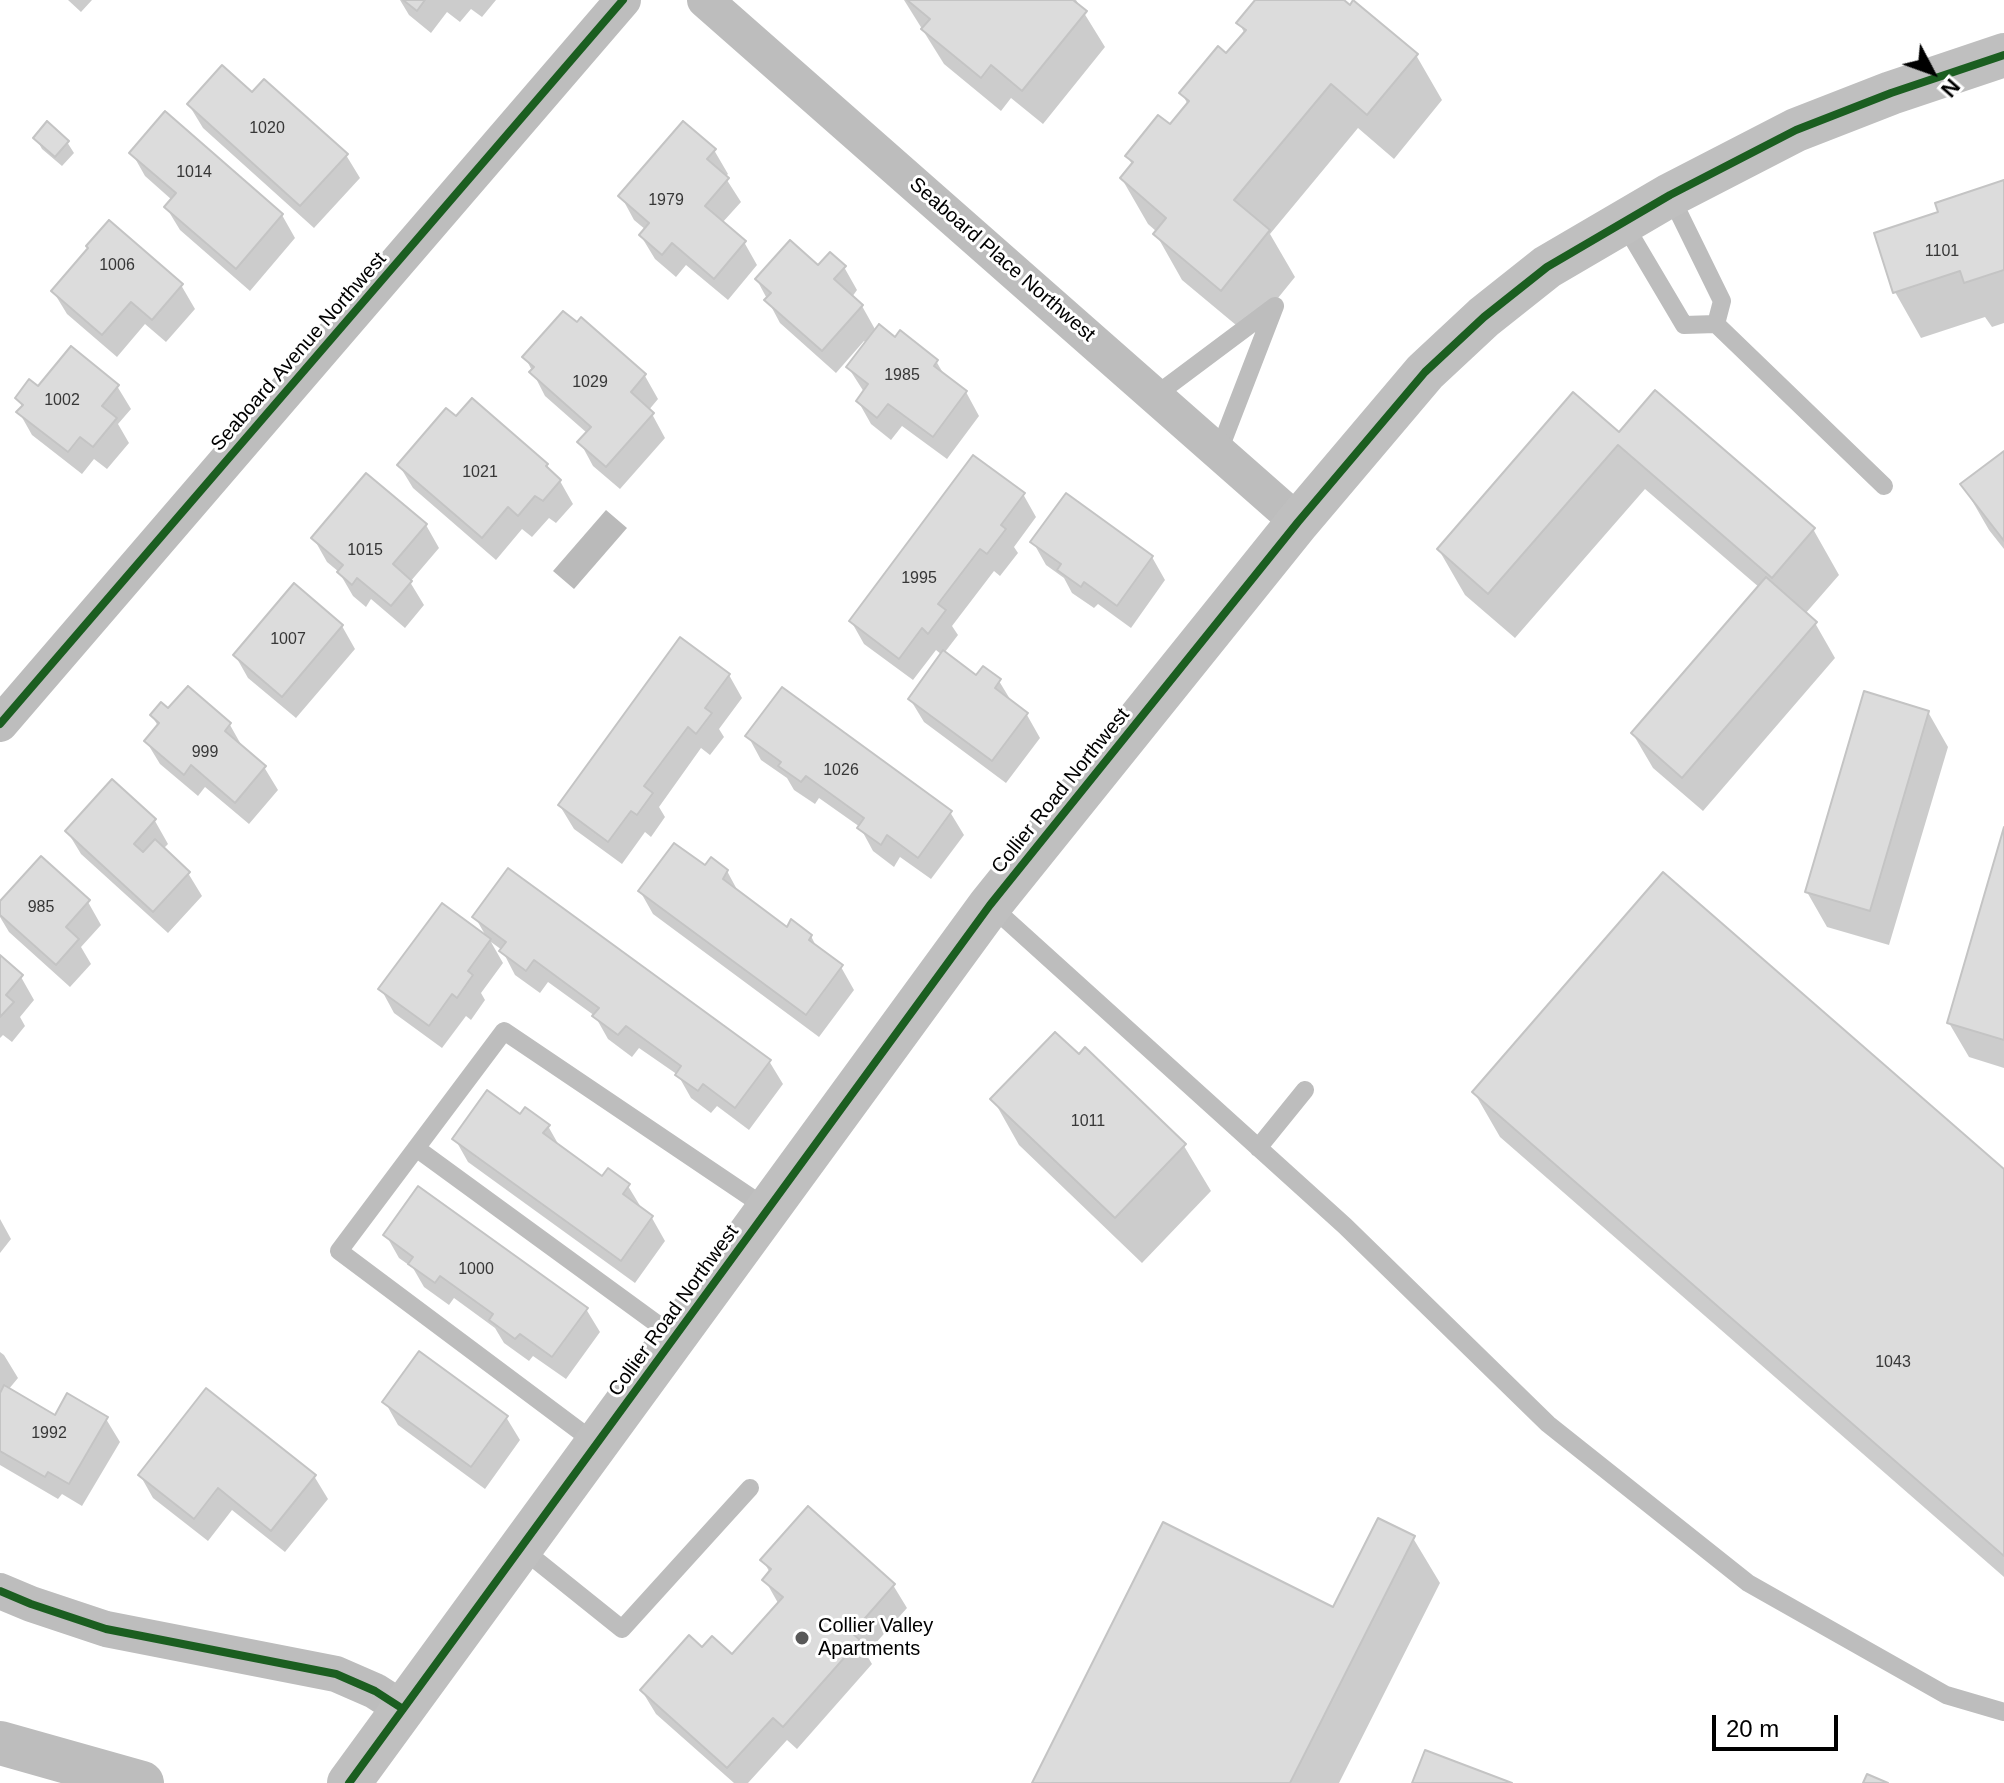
<!DOCTYPE html>
<html>
<head>
<meta charset="utf-8">
<style>
  body { margin:0 }
  #map { position:relative; width:2004px; height:1783px; overflow:hidden; background:#fff; font-family:Arial,sans-serif }
  canvas { display:block }
  .north { position:absolute; left:1892px; top:32px; width:80px; height:80px; -webkit-text-stroke:6px #fff; paint-order:stroke; rotate:131deg; font-size:22px; font-weight:700; line-height:32px; text-align:center; color:#000 }
  .north::after { content:''; display:block; margin:auto; width:28px; height:36px; background:#000; clip-path:polygon(50% 0,100% 100%,50% 72%,0 100%) }
  .scale { position:absolute; left:1712px; top:1715px; width:126px; height:36px; box-sizing:border-box; border:4px solid #000; border-top:0; padding-left:10px; font-size:24px; line-height:28px; white-space:nowrap; color:#000; -webkit-text-stroke:6px #fff; paint-order:stroke }
</style>
</head>
<body>
<div id="map">
<canvas width="2004" height="1783"></canvas>
<div class="north">N</div>
<div class="scale">20 m</div>
</div>
<script>
const context = document.querySelector('canvas').getContext('2d');
context.lineJoin = 'round';
function fill(path, color) { context.fillStyle = color; context.fill(path, 'evenodd'); }
const shape = rows => new Path2D(rows.map(r => 'M' + r).join(''));
function strokePath(path, color, width, dash) { context.strokeStyle = color; context.lineWidth = width; context.lineCap = dash ? 'butt' : 'round'; context.setLineDash(dash || []); context.stroke(path); }
function drawText(font, color, halo, rows, align = 'center') {
  context.font = font + ' Arial,sans-serif'; context.lineWidth = 6; context.setLineDash([]); context.textBaseline = 'middle'; context.strokeStyle = halo; context.fillStyle = color; for (const [text, x, y, turn = 0] of rows) {
    context.save(); context.translate(x, y); context.rotate((+turn || 0) * Math.PI / 180); context.textAlign = isNaN(turn) ? turn : align; if (halo) context.strokeText(text, 0, 0); context.fillText(text, 0, 0); context.restore();
  }
}
fill(shape([
  [606,510,627,528,574,589,553,571]
]), '#bababa');
fill(shape([
  [68,0,92,0,81,12],
  [400,0,496,0,482,17,471,9,460,22,447,12,431,33,409,15],
  [904,0,1076,0,1105,47,1043,124,1011,98,1001,111,944,64],
  [1258,0,1341,0,1416,55,1442,100,1394,159,1358,128,1270,234,1295,277,1248,335,1182,280,1156,234,1157,232,1148,224,1122,179,1133,166,1127,156,1170,127,1188,105,1182,93,1227,56,1245,34,1239,23],
  [252,95,346,155,360,178,314,228,203,128,189,105],
  [36,138,67,142,74,153,62,166,42,149],
  [714,150,728,174,725,177,741,202,722,223,744,242,757,265,728,300,686,265,676,277,655,259,641,236,646,230,634,220,621,196],
  [132,153,282,215,295,238,250,291,180,230,166,207,172,200,145,176],
  [2004,182,2004,323,1992,327,1985,317,1921,338,1895,292,1876,235,1940,213],
  [818,267,844,267,857,290,852,297,862,306,876,331,936,361,946,378,966,392,979,416,947,459,902,426,891,440,871,424,858,401,864,392,848,367,867,343,864,341,836,373,780,323,757,280],
  [181,285,195,309,166,342,145,324,117,357,67,314,53,291],
  [581,320,645,376,658,399,648,411,652,414,665,438,620,489,593,466,580,442,587,433,545,396,525,357,577,325],
  [117,386,131,409,118,424,129,443,107,469,94,459,82,474,32,435,19,412,23,408,17,398],
  [457,419,547,465,552,474,560,481,573,504,556,523,549,518,532,537,522,529,496,560,413,488,399,465],
  [1619,434,1813,529,1839,575,1805,614,1815,623,1835,658,1703,811,1653,768,1633,734,1760,588,1645,489,1515,638,1465,595,1439,550],
  [2004,453,2004,549,1989,530,1963,485],
  [1023,494,1036,517,1014,547,1018,553,1000,576,994,571,952,626,958,635,945,652,976,678,999,681,1013,704,1027,715,1040,738,1006,783,924,722,910,699,942,655,936,650,913,680,864,644,851,621],
  [426,525,439,548,410,582,424,605,405,628,371,599,366,607,353,596,339,572,327,562,314,539],
  [1033,542,1152,557,1165,580,1131,628,1098,604,1094,608,1072,593,1064,578,1046,565],
  [342,626,355,649,296,718,248,678,235,655],
  [729,675,742,698,719,729,724,737,710,755,701,748,659,807,665,817,651,837,645,832,622,864,574,829,560,806],
  [188,689,230,725,243,748,264,767,278,790,249,824,205,787,198,796,160,764,146,741,158,726,152,716,169,711],
  [1928,712,1948,747,1889,945,1827,927,1807,892],
  [748,736,950,812,964,835,931,879,900,857,894,867,873,851,860,827,819,798,815,804,794,790,787,778,761,760],
  [112,782,155,821,168,844,163,849,188,873,202,896,168,933,81,854,67,831],
  [2004,834,2004,1068,1969,1057,1949,1023],
  [705,868,727,871,740,895,787,930,811,936,818,950,841,967,854,990,819,1037,653,914,640,891],
  [88,902,101,925,81,947,91,964,70,987,9,932,0,917,0,904],
  [475,917,769,1061,783,1084,749,1130,717,1106,711,1113,691,1098,678,1075,639,1048,632,1057,608,1039,595,1016,548,982,540,993,515,975,502,950,491,942,503,963,481,993,485,1000,471,1020,466,1016,442,1048,394,1013,381,989,487,938],
  [0,958,21,977,34,1000,20,1017,25,1026,12,1042,3,1035,0,1038],
  [1474,1092,2004,1172,2004,1577,1500,1137],
  [993,1099,1184,1146,1211,1191,1142,1263,1019,1145],
  [521,1117,548,1126,561,1149,602,1179,628,1186,642,1209,652,1218,665,1241,635,1283,468,1162,455,1139],
  [0,1219,11,1239,0,1253],
  [386,1235,586,1309,600,1332,566,1379,533,1356,529,1361,504,1343,495,1328,454,1298,449,1305,424,1287,413,1268,399,1258],
  [0,1352,4,1355,18,1378,8,1390,56,1418,106,1419,120,1442,82,1506,62,1494,58,1499,0,1465],
  [385,1402,506,1417,520,1440,485,1489,398,1425],
  [140,1475,314,1476,328,1499,285,1552,232,1510,208,1541,153,1498],
  [1413,1538,1440,1583,1339,1783,1034,1783,1334,1610],
  [763,1560,893,1585,907,1608,866,1654,872,1664,797,1749,787,1740,748,1783,734,1783,656,1714,642,1691,703,1650,732,1657,778,1603,765,1580,770,1573]
]), '#0003');
const building = shape([
  [403,0,425,0,417,11,403,0],
  [907,0,1073,0,1087,11,1022,91,991,65,981,78,921,29,930,19,907,0],
  [1255,0,1344,0,1350,5,1353,0,1418,54,1367,115,1331,84,1234,200,1270,230,1221,291,1153,234,1166,218,1120,178,1133,162,1125,156,1158,115,1170,124,1189,101,1179,93,1218,46,1226,53,1246,30,1236,23,1255,0],
  [222,65,252,92,264,79,348,154,300,206,187,104,222,65],
  [165,111,283,214,236,269,164,207,176,193,129,153,165,111],
  [47,121,69,141,55,157,33,138,47,121],
  [683,121,716,149,707,159,729,178,705,206,746,241,714,279,672,243,662,255,639,235,649,223,618,196,683,121],
  [2004,180,2004,270,1964,283,1960,271,1893,293,1874,233,1938,212,1935,203,2004,180],
  [109,220,183,284,152,320,131,302,102,335,51,291,88,248,86,246,109,220],
  [790,240,818,265,830,252,846,266,834,279,863,305,822,351,764,300,771,293,755,279,790,240],
  [563,311,577,322,581,317,646,374,631,392,654,413,606,467,577,442,591,427,529,372,534,367,522,357,563,311],
  [879,324,895,337,900,330,938,360,934,366,967,391,933,437,888,404,877,418,856,401,868,384,846,367,879,324],
  [71,346,119,385,102,406,117,418,93,447,80,437,68,452,16,412,23,405,15,398,29,379,38,386,71,346],
  [1655,390,1815,528,1772,578,1618,445,1488,594,1437,549,1573,392,1619,432,1655,390],
  [472,398,548,464,546,466,561,480,543,501,535,496,518,516,508,507,482,538,397,465,446,408,456,416,472,398],
  [2004,451,2004,541,1960,484,2004,451],
  [973,455,1025,493,1001,525,1006,529,987,554,980,549,938,604,946,610,928,634,922,628,899,659,849,621,973,455],
  [366,473,427,524,393,564,412,581,391,606,357,578,352,585,337,572,343,565,311,538,366,473],
  [1066,493,1153,556,1117,606,1084,582,1081,587,1057,570,1061,564,1030,542,1066,493],
  [1766,577,1817,622,1682,778,1631,733,1766,577],
  [294,583,343,625,282,697,233,655,294,583],
  [680,637,730,674,705,708,712,713,696,734,688,727,644,786,653,793,637,815,631,811,608,842,558,805,680,637],
  [943,650,976,675,983,666,1001,679,995,688,1028,713,992,761,908,699,943,650],
  [188,686,231,723,225,731,266,766,235,803,191,765,184,775,144,741,159,723,150,715,161,702,168,708,188,686],
  [782,687,952,811,918,858,887,835,881,845,857,828,864,818,806,776,801,782,778,766,781,762,745,736,782,687],
  [1864,691,1929,711,1870,911,1805,892,1864,691],
  [112,779,156,819,134,844,143,852,155,839,190,872,153,912,65,831,112,779],
  [2004,827,2004,1040,1947,1023,2004,827],
  [674,843,705,865,711,857,728,870,723,879,787,927,791,919,812,935,809,940,843,965,806,1015,638,891,674,843],
  [41,856,90,900,66,927,79,939,56,965,0,915,0,901,41,856],
  [508,868,771,1060,735,1108,703,1084,698,1091,675,1075,681,1066,626,1026,618,1035,592,1016,599,1008,534,960,526,971,499,951,506,942,472,917,508,868],
  [1663,872,2004,1169,2004,1556,1472,1092,1663,872],
  [442,903,491,939,468,971,473,975,457,998,452,994,429,1026,378,989,442,903],
  [0,955,23,975,6,995,14,1002,0,1017,0,955],
  [1055,1032,1079,1054,1085,1047,1186,1144,1115,1218,990,1099,1055,1032],
  [487,1090,520,1114,525,1107,550,1125,543,1133,602,1176,608,1168,630,1184,623,1194,653,1216,621,1261,452,1139,487,1090],
  [418,1186,588,1308,552,1357,520,1334,515,1339,489,1320,493,1314,440,1276,435,1283,408,1264,413,1257,383,1235,418,1186],
  [419,1351,508,1416,471,1467,382,1402,419,1351],
  [4,1385,55,1415,67,1393,108,1417,69,1484,48,1472,45,1477,0,1451,0,1393,4,1385],
  [206,1388,316,1475,271,1531,218,1488,194,1519,138,1475,206,1388],
  [808,1506,895,1584,852,1633,860,1640,783,1727,773,1718,727,1768,640,1690,689,1635,702,1647,712,1636,732,1654,783,1597,762,1580,771,1569,760,1560,808,1506],
  [1378,1518,1415,1536,1290,1783,1032,1783,1163,1522,1333,1607,1378,1518],
  [1425,1750,1512,1783,1412,1783,1425,1750],
  [1867,1774,1888,1783,1863,1783,1867,1774]
]);
fill(building, '#dcdcdc');
strokePath(building, '#c4c4c4', 2);
strokePath(shape([
  [1670,195,1722,301,1716,324],
  [1623,222,1684,325,1716,324,1884,486],
  [1156,395,1275,306],
  [1219,451,1275,306],
  [990,905,1345,1226,1548,1424,1748,1583,1946,1695,2004,1712],
  [416,1148,675,1337],
  [1258,1148,1305,1090],
  [597,1444,339,1251,504,1031,768,1209],
  [521,1548,622,1629,750,1488]
]), '#bdbdbd', 18);
strokePath(shape([
  [705,0,1298,522],
  [0,724,623,0],
  [0,1591,31,1604,106,1629,336,1674,375,1691,403,1709]
]), '#bdbdbd', 36);
strokePath(shape([
  [349,1783,990,905,1298,522,1425,372,1484,317,1547,267,1670,195,1796,130,1891,93,2004,55]
]), '#bfbfbf', 44);
strokePath(shape([
  [0,1743,142,1783]
]), '#bdbdbd', 44);
strokePath(shape([
  [0,724,623,0],
  [0,1591,31,1604,106,1629,336,1674,375,1691,403,1709],
  [349,1783,990,905,1298,522,1425,372,1484,317,1547,267,1670,195,1796,130,1891,93,2004,55]
]), '#1b5e20', 8);
for (const [x, y, r, color] of [
  [802,1638,8,"#595959"]
]) { const dot = new Path2D(); dot.arc(x, y, r, 0, 2 * Math.PI); context.fillStyle = color; context.fill(dot); strokePath(dot, '#fff', 3); }
drawText('16px', '#373737', null, [
  ["1020",267,129],
  ["1014",194,173],
  ["1979",666,201],
  ["1101",1942,252],
  ["1006",117,266],
  ["1985",902,376],
  ["1029",590,383],
  ["1002",62,401],
  ["1021",480,473],
  ["1015",365,551],
  ["1995",919,579],
  ["1007",288,640],
  ["999",205,753],
  ["1026",841,771],
  ["985",41,908],
  ["1011",1088,1122],
  ["1000",476,1270],
  ["1043",1893,1363],
  ["1992",49,1434]
]);
drawText('20px', '#000', '#fff', [
  ["Seaboard Place Northwest",1002,260,41],
  ["Seaboard Avenue Northwest",299,352,-49],
  ["Collier Road Northwest",1061,791,-51],
  ["Collier Road Northwest",674,1311,-54]
]);
drawText('20px', '#000', '#fff', [
  ["Collier Valley",818,1626],
  ["Apartments",818,1649]
], 'left');
</script>
</body>
</html>
